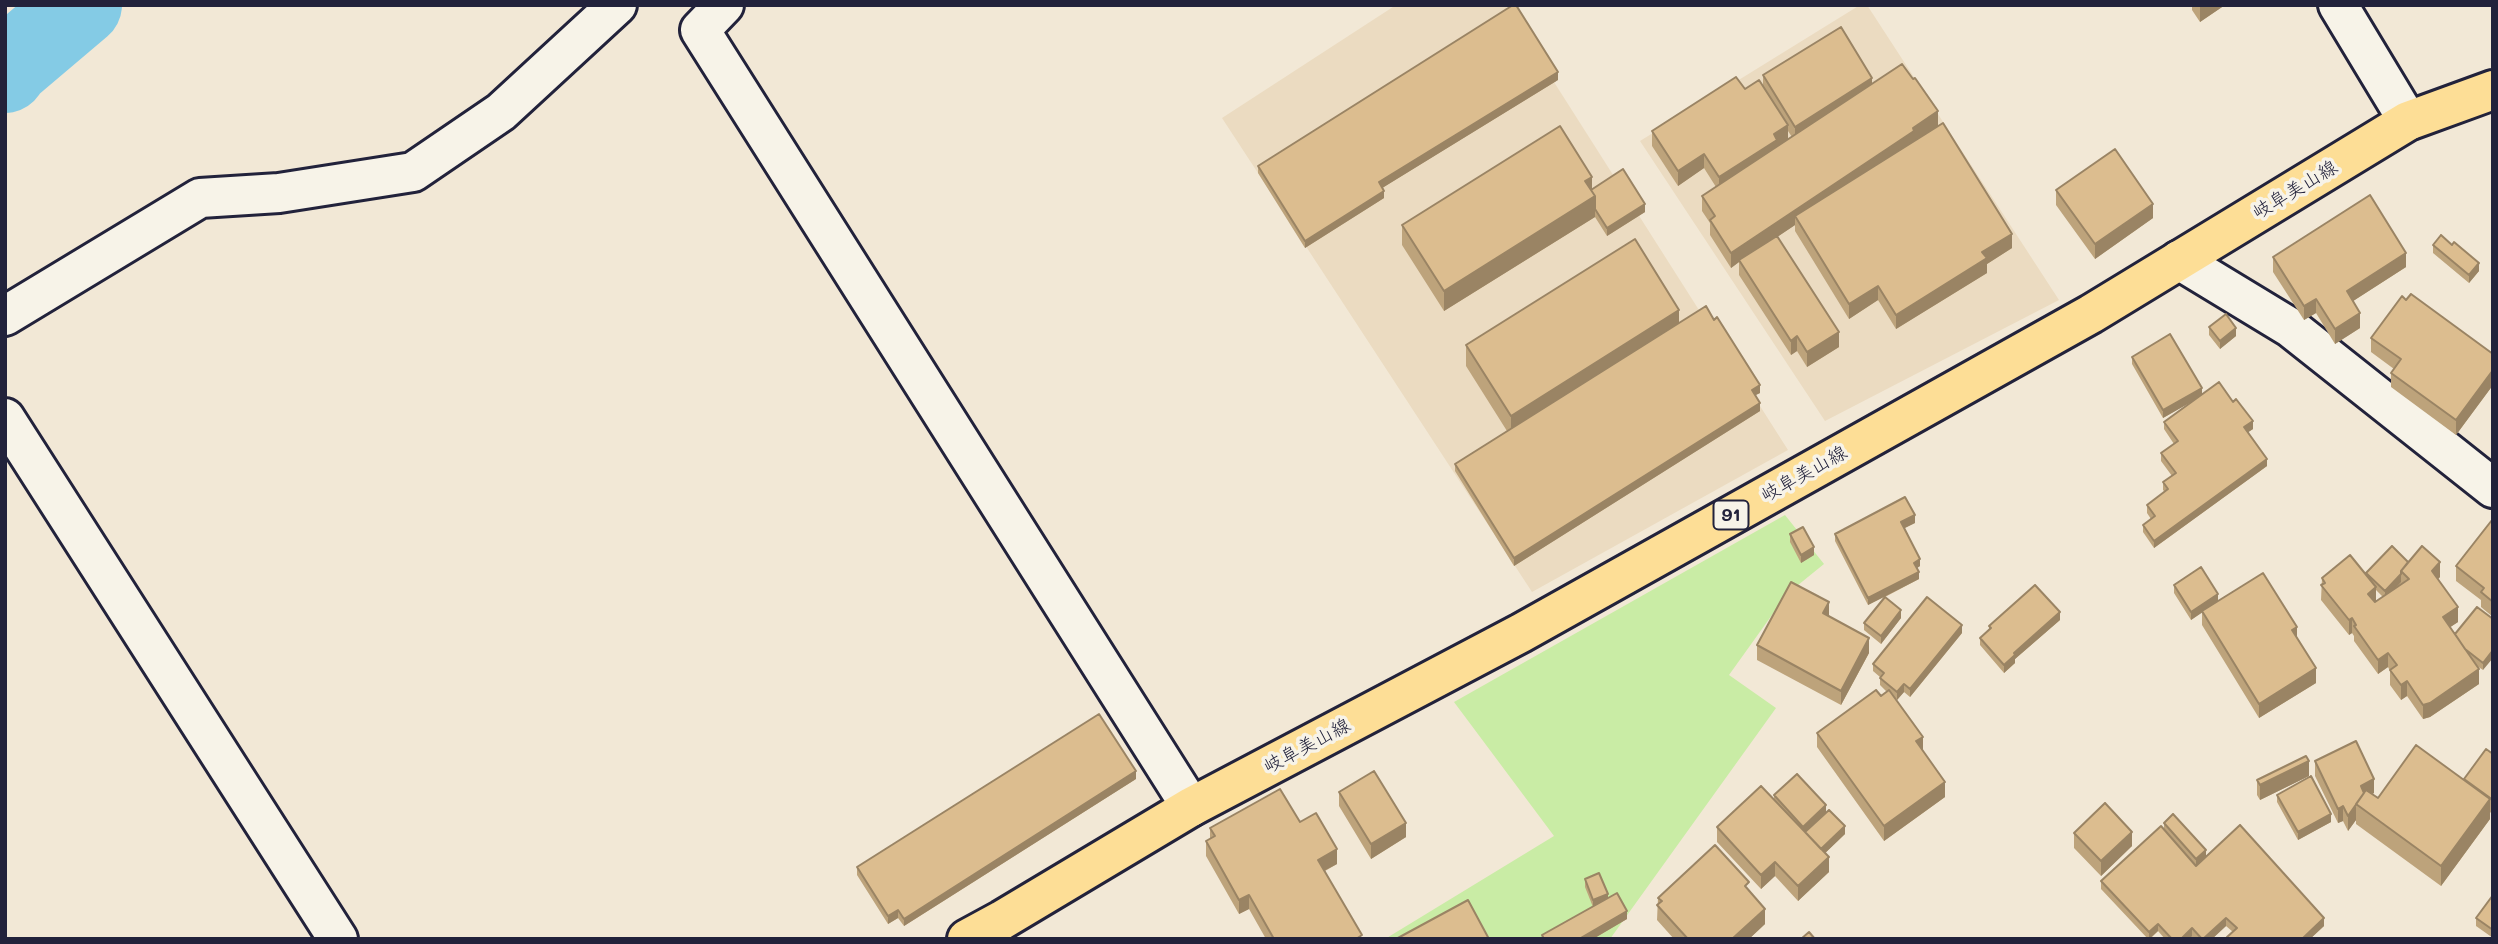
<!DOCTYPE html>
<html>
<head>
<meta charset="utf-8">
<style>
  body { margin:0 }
  #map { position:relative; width:2498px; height:944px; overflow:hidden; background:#f2e8d6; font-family:Mali,sans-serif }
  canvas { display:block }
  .frame { position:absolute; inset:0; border:7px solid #22223b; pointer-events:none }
</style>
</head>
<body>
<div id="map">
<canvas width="2498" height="944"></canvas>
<div class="frame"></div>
</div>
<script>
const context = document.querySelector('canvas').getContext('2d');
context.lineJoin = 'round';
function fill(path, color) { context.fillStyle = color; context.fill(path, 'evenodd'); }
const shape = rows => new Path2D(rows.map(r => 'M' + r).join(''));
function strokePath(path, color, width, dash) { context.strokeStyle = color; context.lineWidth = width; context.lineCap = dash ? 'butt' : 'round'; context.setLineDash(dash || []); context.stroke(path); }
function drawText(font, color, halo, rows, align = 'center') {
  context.font = font + ' Mali,"Klee One",sans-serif'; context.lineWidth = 7; context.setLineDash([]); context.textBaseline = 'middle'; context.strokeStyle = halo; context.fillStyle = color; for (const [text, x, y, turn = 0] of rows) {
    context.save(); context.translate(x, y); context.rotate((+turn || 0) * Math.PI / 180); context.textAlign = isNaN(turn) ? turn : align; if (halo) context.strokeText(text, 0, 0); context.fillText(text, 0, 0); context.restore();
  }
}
fill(shape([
  [1396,5,1505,5,1788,450,1532,592,1222,118],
  [1860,5,1867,5,2059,300,1825,421,1640,141]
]), '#ebdbc1');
fill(shape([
  [1785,515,1824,564,1787,594,1729,675,1776,708,1610,939,1385,939,1554,836,1454,702]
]), '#c9eca5');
strokePath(shape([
  [5,72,9,66,81,5]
]), '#84cbe5', 82);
const minor = shape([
  [724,5,700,30,1191,807],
  [2179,260,2291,328,2493,488],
  [5,316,200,198,279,193,413,172,501,112,617,5],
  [5,418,338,939]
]);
const secondary = shape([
  [2338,5,2408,121]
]);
const primary = shape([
  [967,939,1002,920,1191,807,1521,633,2091,314,2408,121,2493,90]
]);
strokePath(minor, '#22223b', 44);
strokePath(secondary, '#22223b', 44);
strokePath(primary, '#22223b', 44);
strokePath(minor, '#f7f3e8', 38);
strokePath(secondary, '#f7f3e8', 38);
strokePath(primary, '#fdde96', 38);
fill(shape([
  [2192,5,2225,5,2200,22,2192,10],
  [1763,75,1872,83,1938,126,2012,248,1987,264,1987,273,1896,329,1878,300,1849,319,1795,231,1795,225,1777,237,1839,347,1807,367,1797,351,1791,355,1739,275,1739,262,1731,268,1710,235,1710,223,1702,211,1702,196,1716,187,1704,168,1678,186,1652,146,1652,131,1745,89,1763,86],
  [1788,131,1792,137,1788,139],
  [1558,80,1382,188,1384,198,1305,248,1258,173,1258,166],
  [1592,189,1645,212,1607,236,1595,217,1444,311,1402,245,1402,225],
  [2056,190,2153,218,2095,259,2056,205],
  [2433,245,2479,271,2469,283,2433,253],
  [2273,257,2406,267,2353,301,2360,328,2335,344,2316,313,2304,320,2273,272],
  [1679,322,1760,393,1755,395,1760,411,1514,566,1455,471,1455,464,1507,431,1466,366,1466,345],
  [2209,327,2236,336,2220,349,2209,335],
  [2371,338,2493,354,2493,385,2456,435,2391,387,2391,373,2394,369,2371,352],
  [2132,357,2202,394,2253,429,2248,432,2267,466,2154,548,2143,532,2143,525,2151,519,2147,513,2147,505,2165,492,2163,490,2163,482,2172,476,2161,461,2161,453,2174,444,2164,429,2164,422,2192,401,2163,418,2132,364],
  [2493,521,2493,617,2481,607,2481,600,2456,581,2456,566],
  [1915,523,1904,528,1920,566,1917,568,1919,579,1885,597,1901,618,1881,644,1864,630,1864,623,1884,597,1868,605,1835,541,1835,534],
  [1790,534,1814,555,1801,563,1790,542],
  [2408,562,2440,577,2438,579,2458,622,2450,627,2455,634,2493,619,2483,670,2477,666,2479,684,2430,717,2423,719,2407,696,2401,700,2390,685,2390,671,2388,667,2378,674,2354,641,2354,636,2352,633,2349,635,2321,600,2322,578,2366,575,2366,573],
  [2376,590,2383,597,2376,601],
  [2174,585,2218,601,2297,637,2316,683,2259,718,2202,625,2202,612,2191,620,2174,593],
  [2060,620,2015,659,2015,663,2004,673,1980,645,1980,638,1989,629,1989,626],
  [1962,633,1910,697,1904,692,1897,700,1895,698,1923,751,1945,797,1884,841,1817,747,1817,733,1887,692,1880,685,1880,677,1873,671,1873,664],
  [1757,645,1869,653,1841,705,1757,660],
  [2493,754,2493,815,2490,812,2490,819,2441,886,2356,824,2356,820,2348,831,2343,821,2338,823,2315,776,2315,761,2374,793,2372,794,2378,798,2464,780,2464,779],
  [2309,776,2260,800,2257,795,2257,780],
  [1136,779,904,926,898,918,888,924,857,875,857,867],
  [1339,792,1406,837,1371,859,1339,806],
  [1774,795,1826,812,1845,834,1825,853,1829,872,1798,901,1775,876,1761,889,1717,842,1717,827,1774,799],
  [2277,795,2331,822,2298,840,2277,802],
  [1300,822,1337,864,1325,871,1362,939,1266,939,1249,909,1239,914,1206,856,1206,841,1210,839,1210,828],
  [2164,823,2206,857,2324,926,2310,939,2227,939,2227,937,2233,932,2226,926,2212,939,2165,939,2158,931,2150,939,2148,939,2101,889,2101,881,2164,830],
  [2074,833,2132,846,2101,876,2074,848],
  [1585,879,1608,898,1627,919,1593,939,1542,939,1542,935,1593,907,1585,887],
  [1749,891,1765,924,1749,939,1674,939,1657,920,1658,898],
  [2493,895,2493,938,2476,926,2476,918]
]), '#bda37b');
fill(shape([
  [2202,5,2225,5,2200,22,2200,7],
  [1558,72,1558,80,1379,190,1379,182],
  [1872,78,1872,93,1795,141,1795,127],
  [1938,111,1938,126,1795,216,1795,225,1740,262,1739,260,1739,262,1731,268,1731,253,1913,128],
  [1788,125,1788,140,1719,191,1719,177,1774,134],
  [1704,154,1704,168,1678,186,1678,171],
  [1592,177,1592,197,1585,181],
  [1384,191,1384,198,1305,248,1305,241],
  [1595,196,1595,217,1444,311,1444,291],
  [1645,204,1645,212,1607,236,1607,228],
  [2153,204,2153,218,2095,259,2095,244],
  [2012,234,2012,248,1987,264,1987,273,1896,329,1896,315,1982,252],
  [2406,253,2406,267,2347,305,2347,291],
  [2479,263,2479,271,2469,283,2469,275],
  [1878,286,1878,300,1849,319,1849,304],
  [2316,299,2316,313,2304,320,2304,306],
  [1679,310,1679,330,1511,436,1511,416],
  [2360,313,2360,328,2335,344,2335,329],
  [2236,328,2236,336,2220,349,2220,341],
  [1839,332,1839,347,1807,367,1807,352],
  [1797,336,1797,351,1791,355,1791,341],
  [2493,370,2493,385,2456,435,2456,420],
  [1760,385,1760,393,1752,397,1752,390],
  [2202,388,2202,396,2163,418,2163,410],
  [1760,403,1760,411,1514,566,1514,558],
  [2253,421,2253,429,2244,435,2244,427],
  [2267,459,2267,466,2154,548,2154,541],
  [1915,515,1915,523,1901,530,1901,522],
  [1814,547,1814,555,1801,563,1801,555],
  [1920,559,1920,566,1914,570,1914,563],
  [2440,562,2440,577,2432,585,2432,571],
  [1919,572,1919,579,1868,605,1868,598],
  [2401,574,2401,582,2385,599,2385,591],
  [2376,587,2376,602,2368,608,2368,594],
  [2218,594,2218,602,2191,620,2191,612],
  [1829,602,1829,617,1823,613],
  [2458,607,2458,622,2443,632,2443,617],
  [1901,610,1901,618,1881,644,1881,636],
  [2060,612,2060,620,2015,659,2015,663,2004,673,2004,665,2014,653],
  [2352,618,2352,633,2349,635,2349,620],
  [1962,625,1962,633,1910,697,1910,689],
  [2297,627,2297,642,2292,630],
  [1869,638,1869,653,1841,705,1841,691],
  [2493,650,2493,658,2483,670,2483,663],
  [2388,653,2388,667,2378,674,2378,660],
  [2316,668,2316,683,2259,718,2259,704],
  [2479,669,2479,684,2430,717,2423,719,2423,705],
  [2407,681,2407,696,2401,700,2401,685],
  [1904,684,1904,692,1897,700,1897,692],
  [1923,737,1923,752,1916,741],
  [2309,761,2309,776,2260,800,2260,785],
  [1136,771,1136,779,904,926,904,919],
  [2374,779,2374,793,2365,798,2361,786],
  [1945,782,1945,797,1884,841,1884,826],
  [2490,799,2490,819,2441,886,2441,866],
  [1826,805,1826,813,1803,834,1803,827],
  [2343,806,2343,821,2338,823,2338,809],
  [2356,806,2356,820,2348,831,2348,816],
  [2331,814,2331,822,2298,840,2298,832],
  [1406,823,1406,837,1371,859,1371,844],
  [1845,826,1845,834,1819,859,1819,851],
  [2132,832,2132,846,2101,876,2101,861],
  [1337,849,1337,864,1318,874,1318,860],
  [2206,850,2206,865,2196,874,2196,859],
  [1829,857,1829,872,1798,901,1798,886],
  [1775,862,1775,876,1761,889,1761,875],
  [1608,894,1608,902,1593,907,1593,900],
  [1249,895,1249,909,1239,914,1239,900],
  [1765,909,1765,924,1749,939,1732,939],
  [898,910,898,918,888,924,888,916],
  [1627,911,1627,919,1593,939,1579,939],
  [2226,918,2226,926,2212,939,2203,939],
  [2324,918,2324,926,2310,939,2302,939],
  [2158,924,2158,931,2149,939,2149,932],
  [2192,928,2192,936,2189,939,2181,939]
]), '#9a8464');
const building = shape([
  [1513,5,1516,5,1558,72,1379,182,1384,191,1305,241,1258,166,1513,5],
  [1841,27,1872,78,1795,127,1763,75,1841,27],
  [1902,64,1913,79,1915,78,1938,111,1913,128,1914,131,1731,253,1710,220,1715,216,1702,196,1902,64],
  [1736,77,1745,89,1759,80,1788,125,1774,134,1777,140,1719,177,1704,154,1678,171,1652,131,1736,77],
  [1943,123,2012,234,1982,252,1987,258,1896,315,1878,286,1849,304,1795,216,1943,123],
  [1560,126,1592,177,1585,181,1595,196,1444,291,1402,225,1560,126],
  [2115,149,2153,204,2095,244,2056,190,2115,149],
  [1623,169,1645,204,1607,228,1595,209,1595,196,1591,190,1623,169],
  [2370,195,2406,253,2347,291,2360,313,2335,329,2316,299,2304,306,2273,257,2370,195],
  [2441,235,2452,245,2454,242,2479,263,2469,275,2433,245,2441,235],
  [1777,236,1839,332,1807,352,1797,336,1791,341,1739,260,1777,236],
  [1635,239,1679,310,1511,416,1466,345,1635,239],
  [2411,294,2493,354,2493,370,2456,420,2391,373,2401,359,2371,338,2402,296,2406,300,2411,294],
  [1706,306,1714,320,1717,317,1760,385,1752,390,1760,403,1514,558,1455,464,1706,306],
  [2226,314,2236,328,2220,341,2209,327,2226,314],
  [2170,334,2202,388,2163,410,2132,357,2170,334],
  [2219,382,2233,402,2236,399,2253,421,2244,427,2267,459,2154,541,2143,525,2155,516,2147,505,2168,489,2163,482,2176,473,2161,453,2178,441,2164,422,2219,382],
  [1905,497,1915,515,1901,522,1920,559,1914,563,1919,572,1868,598,1835,534,1905,497],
  [2492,520,2493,521,2493,602,2481,592,2484,588,2456,566,2492,520],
  [1803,527,1814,547,1801,555,1790,534,1803,527],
  [2392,546,2408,562,2401,571,2401,574,2385,591,2366,573,2392,546],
  [2422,546,2440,562,2432,571,2458,607,2443,617,2479,669,2430,703,2423,705,2407,681,2401,685,2390,670,2397,665,2388,653,2378,660,2354,626,2356,625,2352,618,2349,620,2321,585,2325,583,2322,578,2350,555,2376,587,2368,594,2375,602,2409,579,2401,571,2422,546],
  [2201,567,2218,594,2191,612,2174,585,2201,567],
  [2263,573,2297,627,2292,630,2316,668,2259,704,2202,611,2263,573],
  [1791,582,1829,602,1823,613,1869,638,1841,691,1757,645,1791,582],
  [2035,585,2060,612,2014,653,2015,655,2004,665,1980,638,1991,628,1989,626,2035,585],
  [1885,597,1901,610,1881,636,1864,623,1885,597],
  [1927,597,1962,625,1910,689,1904,684,1897,692,1880,678,1884,673,1873,664,1927,597],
  [2477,607,2493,619,2493,650,2483,663,2465,649,2455,634,2477,607],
  [1876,690,1881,696,1889,690,1923,737,1916,741,1945,782,1884,826,1817,733,1876,690],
  [1099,714,1136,771,904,919,898,910,888,916,857,867,1099,714],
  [2356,741,2374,779,2361,786,2364,793,2348,816,2343,806,2338,809,2315,761,2356,741],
  [2416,745,2490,799,2441,866,2356,804,2366,790,2378,798,2416,745],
  [2486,749,2493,754,2493,800,2464,779,2486,749],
  [2306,756,2309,761,2260,785,2257,780,2306,756],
  [1374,771,1406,823,1371,844,1339,792,1374,771],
  [1797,774,1826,805,1803,827,1774,795,1797,774],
  [2311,776,2331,814,2298,832,2277,795,2311,776],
  [1761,786,1829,857,1798,886,1775,862,1761,875,1717,827,1761,786],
  [1280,789,1300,822,1316,813,1337,849,1318,860,1362,935,1356,939,1274,939,1249,895,1239,900,1206,841,1215,836,1210,828,1280,789],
  [2105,803,2132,832,2101,861,2074,833,2105,803],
  [1829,810,1845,826,1821,849,1805,832,1829,810],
  [2173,814,2206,850,2196,859,2164,823,2173,814],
  [2240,825,2324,918,2302,939,2229,939,2227,937,2237,928,2226,918,2203,939,2202,939,2192,928,2181,939,2172,939,2158,924,2149,932,2101,881,2161,826,2196,866,2240,825],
  [1715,845,1749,882,1745,886,1765,909,1732,939,1688,939,1657,905,1662,901,1658,898,1715,845],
  [1599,873,1608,894,1593,900,1585,879,1599,873],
  [1617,893,1627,911,1579,939,1544,939,1542,935,1617,893],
  [2493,895,2493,930,2476,918,2493,895],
  [1468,900,1489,939,1396,939,1468,900],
  [1809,932,1815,939,1801,939,1809,932]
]);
fill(building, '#dcbd8f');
strokePath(building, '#9a8464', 2);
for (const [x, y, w] of [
  [1731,515,35]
]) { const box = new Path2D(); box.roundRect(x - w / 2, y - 14.5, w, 29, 5); context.fillStyle = '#f7f3e8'; context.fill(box); strokePath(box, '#22223b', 2); }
drawText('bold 18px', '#22223b', null, [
  ["91",1731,515]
]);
drawText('19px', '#22223b', '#f7f3e8', [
  ["岐阜美山線",2295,190,-31],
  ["岐阜美山線",1804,474,-29],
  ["岐阜美山線",1307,746,-28]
]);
</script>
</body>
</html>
